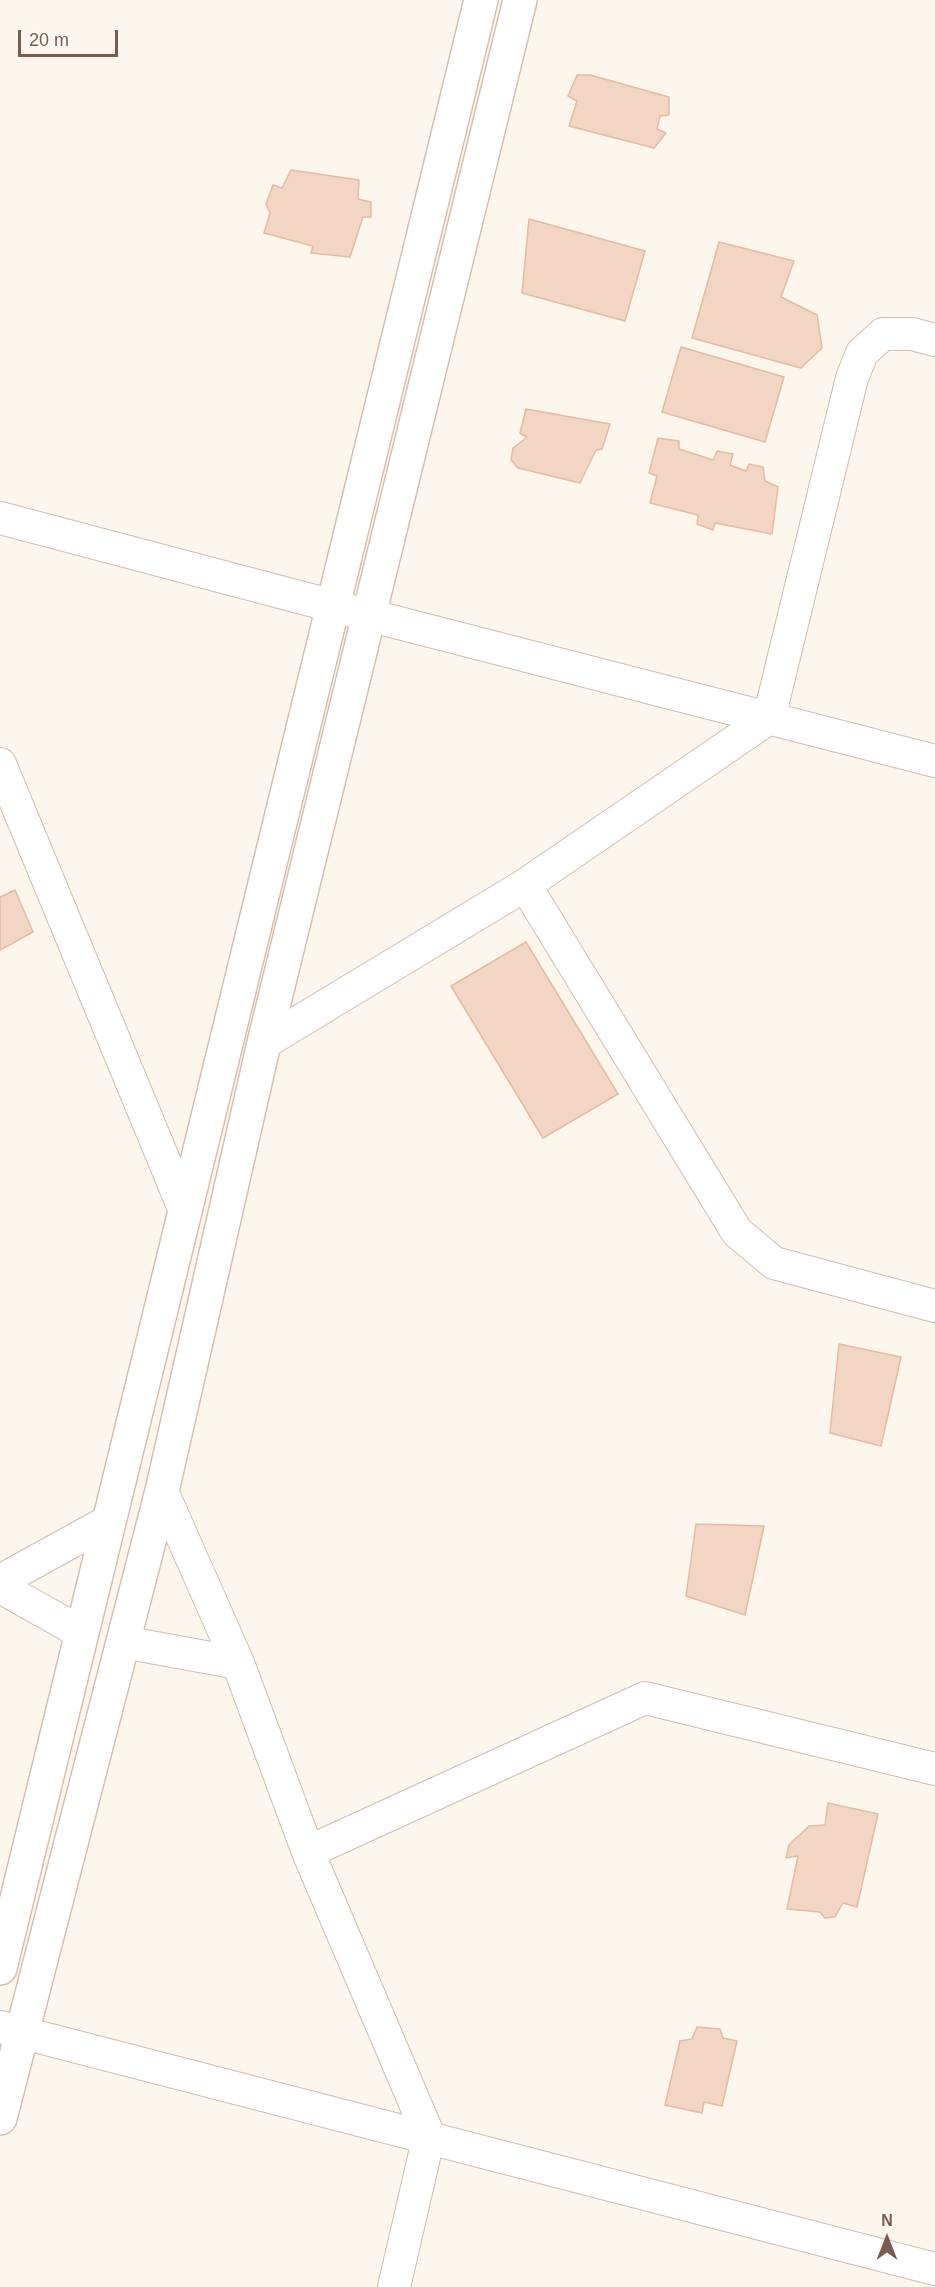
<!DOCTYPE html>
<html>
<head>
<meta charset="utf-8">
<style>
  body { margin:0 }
  #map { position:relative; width:935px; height:2287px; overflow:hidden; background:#fdf6ec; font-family:Arial,sans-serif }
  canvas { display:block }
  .north { position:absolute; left:857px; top:2209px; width:60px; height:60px; -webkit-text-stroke:4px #fffaf3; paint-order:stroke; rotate:0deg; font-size:16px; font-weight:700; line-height:24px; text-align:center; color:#7a5c4d }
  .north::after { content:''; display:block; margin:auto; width:21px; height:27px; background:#7a5c4d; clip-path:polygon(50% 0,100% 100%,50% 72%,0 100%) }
  .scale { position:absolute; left:18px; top:30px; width:100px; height:27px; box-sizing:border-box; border:3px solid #7a5c4d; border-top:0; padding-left:8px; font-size:18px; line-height:21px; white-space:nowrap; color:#7a5c4d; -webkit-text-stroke:4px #fffaf3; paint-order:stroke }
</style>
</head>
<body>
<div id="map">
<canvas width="935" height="2287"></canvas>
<div class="north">N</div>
<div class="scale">20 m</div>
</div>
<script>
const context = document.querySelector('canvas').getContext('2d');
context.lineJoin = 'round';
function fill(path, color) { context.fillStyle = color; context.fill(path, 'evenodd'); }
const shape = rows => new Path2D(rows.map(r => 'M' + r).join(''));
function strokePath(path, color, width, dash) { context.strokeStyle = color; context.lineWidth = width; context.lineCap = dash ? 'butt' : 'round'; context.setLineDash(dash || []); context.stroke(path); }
const building = shape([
  [577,75,590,75,669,97,669,115,660,116,657,129,666,133,654,148,569,126,577,101,568,96,577,75],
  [291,170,359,180,358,199,371,202,371,217,363,217,350,257,311,253,313,246,264,233,270,213,266,204,273,185,282,188,291,170],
  [529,219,645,251,625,321,522,293,529,219],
  [719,242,794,261,781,297,817,315,822,348,801,368,692,338,719,242],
  [681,347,784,377,765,442,662,412,681,347],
  [526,409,610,424,602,449,596,450,580,483,518,468,511,460,513,448,527,437,520,433,526,409],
  [658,438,679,441,679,449,713,460,717,451,733,454,730,465,746,471,749,464,763,467,765,481,778,487,772,534,715,523,713,530,697,524,698,515,650,503,657,476,649,473,658,438],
  [15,890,33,932,0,950,0,897,15,890],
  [526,942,618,1094,543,1138,451,986,526,942],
  [839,1344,901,1357,881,1446,830,1433,839,1344],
  [696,1524,764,1526,745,1615,686,1596,696,1524],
  [828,1803,878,1814,857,1907,843,1903,835,1917,825,1918,820,1912,787,1909,798,1856,786,1858,789,1845,809,1826,825,1825,828,1803],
  [697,2027,720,2029,723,2038,737,2041,722,2106,704,2102,702,2113,665,2105,680,2041,692,2039,697,2027]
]);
fill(building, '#f3d5c3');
strokePath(building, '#e6bba3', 1.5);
const street = shape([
  [0,518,333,606,935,761],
  [0,764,185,1211],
  [525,885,737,1232,774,1263,935,1306],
  [264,1043,525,885,769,718,852,378,862,353,883,334,912,334,935,340],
  [162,1491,238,1663,308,1852,429,2136,394,2287],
  [0,1581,109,1521],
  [0,1587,82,1633],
  [123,1642,238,1663],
  [308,1852,645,1698,935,1769],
  [0,2027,935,2269]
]);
const secondary = shape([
  [0,1968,481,0],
  [0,2118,162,1491,264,1043,520,0]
]);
strokePath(street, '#d1beb0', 34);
strokePath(secondary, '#d6c0b0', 36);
strokePath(street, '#fff', 32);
strokePath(secondary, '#fff', 33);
</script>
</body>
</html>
